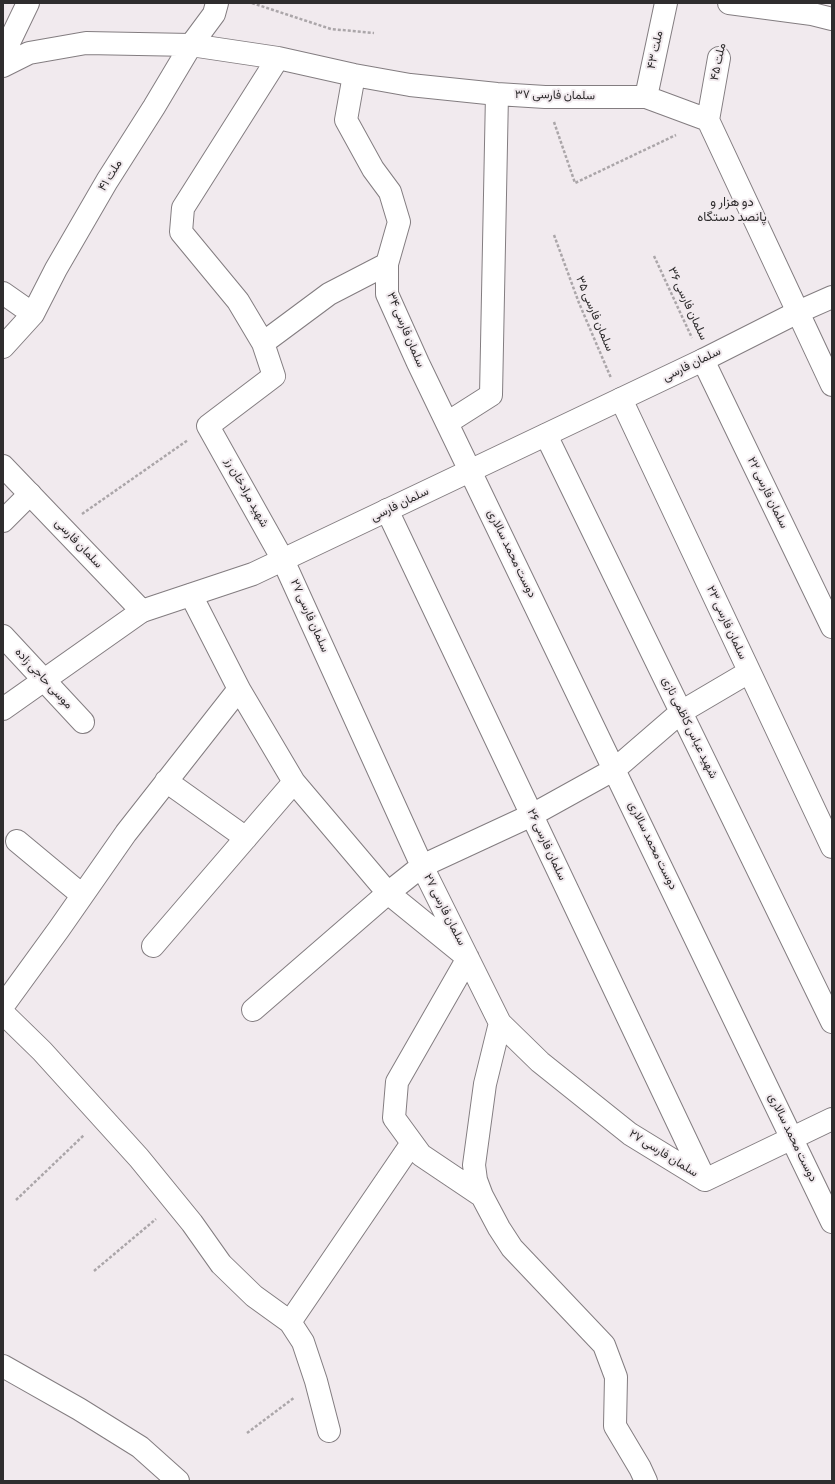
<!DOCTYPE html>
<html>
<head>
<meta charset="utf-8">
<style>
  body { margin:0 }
  #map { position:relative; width:835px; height:1484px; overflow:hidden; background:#f1eaee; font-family:"Source Sans 3",sans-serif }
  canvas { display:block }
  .frame { position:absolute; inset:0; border:4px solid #2f2d2e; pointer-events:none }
</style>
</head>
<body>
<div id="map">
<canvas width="835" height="1484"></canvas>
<div class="frame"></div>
</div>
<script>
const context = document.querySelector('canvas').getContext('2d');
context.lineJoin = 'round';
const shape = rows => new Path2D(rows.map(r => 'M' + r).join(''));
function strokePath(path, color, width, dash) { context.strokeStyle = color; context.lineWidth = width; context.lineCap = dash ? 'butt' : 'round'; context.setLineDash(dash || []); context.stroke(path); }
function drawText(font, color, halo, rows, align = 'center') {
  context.font = font + ' "Source Sans 3",Vazirmatn,sans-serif'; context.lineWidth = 4; context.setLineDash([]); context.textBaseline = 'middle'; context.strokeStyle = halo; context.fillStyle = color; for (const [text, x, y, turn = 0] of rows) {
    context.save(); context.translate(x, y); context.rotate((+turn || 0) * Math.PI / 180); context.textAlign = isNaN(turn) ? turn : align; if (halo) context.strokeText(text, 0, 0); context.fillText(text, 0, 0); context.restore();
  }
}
const minor = shape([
  [3,55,28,3],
  [278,58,183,208,181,232,238,301,263,343,274,376,208,426,283,560,422,866,500,1023,540,1062,630,1134,705,1180],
  [3,66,29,53,86,43,191,45,278,58,354,75,410,85,497,94,545,97,646,97,708,120,832,385],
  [354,75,346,120,373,169,390,192,399,222,387,264,387,294,418,363,832,1222],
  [646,97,666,3],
  [708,120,719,58],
  [3,293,33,314],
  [263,343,329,294,387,264],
  [3,347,33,314,56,269,107,181,154,107,191,45,214,14,217,3],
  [703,360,832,627],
  [621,399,832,847],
  [447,423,491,395,497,94],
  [546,435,832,1022],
  [387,510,705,1180],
  [3,521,30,494],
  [191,595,239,689,294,782,388,893,468,958,397,1082,394,1118,421,1155,482,1196],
  [3,636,83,722],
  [3,709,142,611],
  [166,781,246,838],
  [17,841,82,895],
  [153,946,294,782],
  [3,1006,59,929,126,833,239,689],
  [253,1010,388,893,422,866,532,815,615,769,681,712,749,672],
  [3,1013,42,1051,139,1158,192,1223,221,1264,254,1296,290,1322,303,1342,316,1381,329,1431],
  [500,1023,485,1084,474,1165,476,1180,482,1196,499,1228,512,1248,604,1345,616,1377,615,1426,640,1468,646,1481],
  [705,1180,832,1119],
  [290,1322,412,1143],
  [3,1366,79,1409,140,1447,178,1481]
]);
const tertiary = shape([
  [3,466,142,611,253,574,703,360,798,312,832,297]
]);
const secondary = shape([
  [729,3,812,14],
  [801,5,812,14,832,19]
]);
strokePath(minor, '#837d80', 24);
strokePath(tertiary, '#837d80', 24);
strokePath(secondary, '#837d80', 24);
strokePath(shape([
  [252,3,331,29,374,33],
  [554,122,575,183,676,135],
  [554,235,579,303,611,378],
  [654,256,692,338],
  [82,514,188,440],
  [16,1200,84,1135],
  [94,1271,156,1219],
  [247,1433,295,1397]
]), '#aba6a9', 2.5, [3, 2]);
strokePath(minor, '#fff', 22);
strokePath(tertiary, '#fff', 22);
strokePath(secondary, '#fff', 22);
drawText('12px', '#2f2d2e', '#f1eaee', [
  ["ملت ۴۳",656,50,-78],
  ["ملت ۴۵",719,62,-78],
  ["سلمان فارسی ۳۷",555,96,1],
  ["ملت ۴۱",111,176,-58],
  ["سلمان فارسی ۳۶",687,304,65],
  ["سلمان فارسی ۳۵",594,314,67],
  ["سلمان فارسی ۳۴",405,330,67],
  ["سلمان فارسی",692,365,-26],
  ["شهید مرادخان رز",246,493,61],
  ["سلمان فارسی ۲۲",767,493,64],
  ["سلمان فارسی",400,505,-26],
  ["سلمان فارسی",78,544,46],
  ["دوست محمد سالاری",511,554,64],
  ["سلمان فارسی ۲۷",309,616,66],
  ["سلمان فارسی ۲۳",726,623,65],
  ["موسی حاجی زاده",43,679,47],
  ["شهید عباس کاظمی نازی",689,728,64],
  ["سلمان فارسی ۲۶",546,845,65],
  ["دوست محمد سالاری",652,846,64],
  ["سلمان فارسی ۲۷",444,910,63],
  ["دوست محمد سالاری",792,1138,64],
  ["سلمان فارسی ۲۷",663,1154,32]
]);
drawText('13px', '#2f2d2e', '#f1eaee', [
  ["دو هزار و",732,203],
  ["پانصد دستگاه",732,218]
]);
</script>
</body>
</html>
